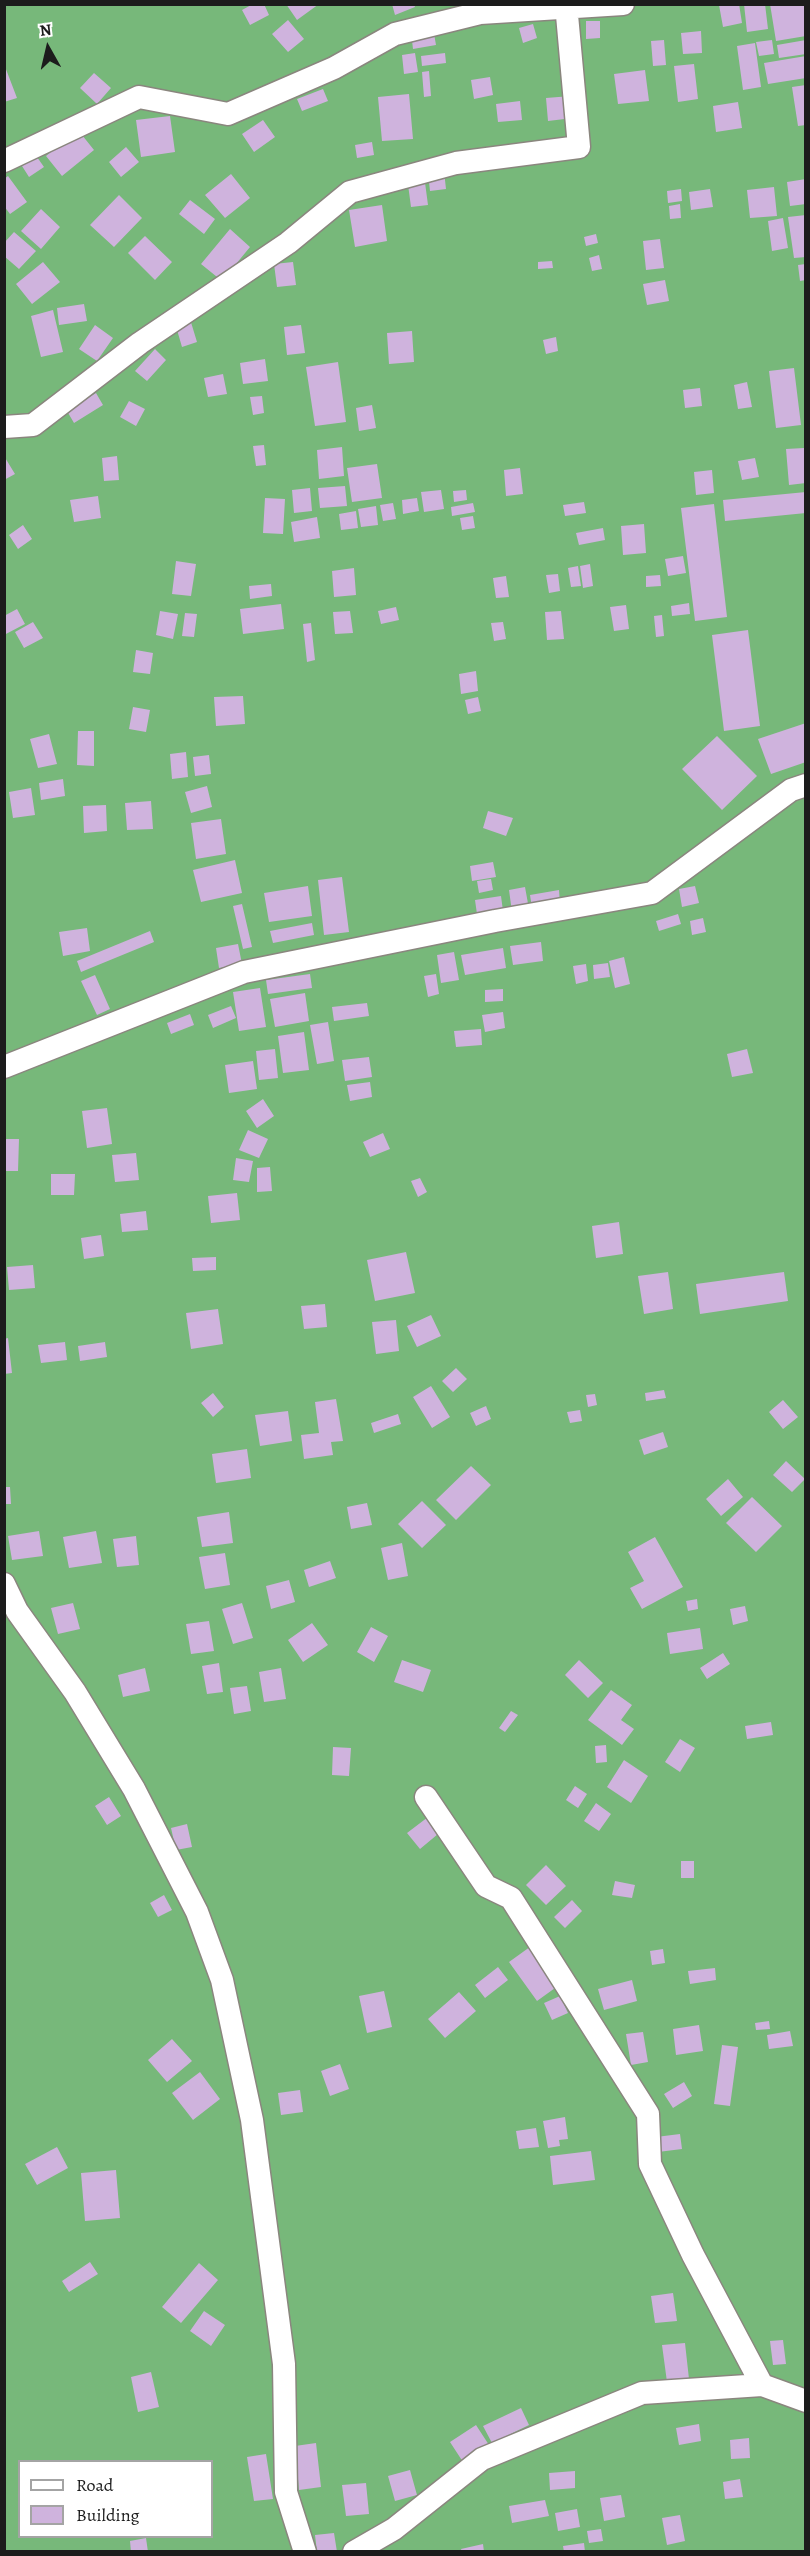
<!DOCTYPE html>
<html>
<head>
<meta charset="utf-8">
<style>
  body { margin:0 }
  #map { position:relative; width:810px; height:2556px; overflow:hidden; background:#f7f0e0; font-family:Alegreya,serif }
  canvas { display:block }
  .frame { position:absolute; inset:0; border:6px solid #1c1c1c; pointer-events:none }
  .legend { position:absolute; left:18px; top:2460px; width:195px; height:78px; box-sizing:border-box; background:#fff; border:2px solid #a4a4a4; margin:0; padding:8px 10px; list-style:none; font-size:18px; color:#1c1c1c }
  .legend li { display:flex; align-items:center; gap:12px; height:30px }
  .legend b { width:30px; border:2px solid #a4a4a4 }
  .north { position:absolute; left:18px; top:18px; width:60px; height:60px; -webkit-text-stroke:4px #fff; paint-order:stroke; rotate:352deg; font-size:16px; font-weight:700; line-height:24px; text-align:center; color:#1c1c1c }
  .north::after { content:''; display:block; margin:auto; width:21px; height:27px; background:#1c1c1c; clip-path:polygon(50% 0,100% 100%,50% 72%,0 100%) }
</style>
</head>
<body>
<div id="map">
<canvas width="810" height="2556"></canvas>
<div class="frame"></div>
<ul class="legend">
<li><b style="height:8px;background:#fff"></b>Road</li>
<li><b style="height:16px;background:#cfb3dd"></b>Building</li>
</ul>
<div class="north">N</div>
</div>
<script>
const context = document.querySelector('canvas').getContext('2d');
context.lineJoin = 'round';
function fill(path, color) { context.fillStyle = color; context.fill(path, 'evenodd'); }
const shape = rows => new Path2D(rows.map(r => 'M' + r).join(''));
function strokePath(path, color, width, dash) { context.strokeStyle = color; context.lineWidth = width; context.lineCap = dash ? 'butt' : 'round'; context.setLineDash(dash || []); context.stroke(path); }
fill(shape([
  [5,5,805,5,805,2551,5,2552],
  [20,2462,212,2462,212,2536,20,2536]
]), '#77b87a');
fill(shape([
  [253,4,264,4,269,15,250,25,242,10],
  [286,4,319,4,297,20],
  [392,4,414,4,415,7,395,15],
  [739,4,742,23,723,27,719,5],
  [744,4,765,4,768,29,747,32],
  [770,4,804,4,806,36,776,41],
  [288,20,304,39,288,52,272,34],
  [586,21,600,21,600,38,586,39],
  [533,24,537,38,523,43,519,28],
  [433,28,436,45,413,49,411,32],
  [701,31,702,53,683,54,681,33],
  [664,40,666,65,653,66,651,41],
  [772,40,774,54,759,56,756,42],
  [806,40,806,54,779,58,777,45],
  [755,43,761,87,743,90,737,46],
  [415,53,418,72,404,74,402,55],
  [445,53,446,63,422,66,421,56],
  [806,56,806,78,768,84,764,63],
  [4,64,17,98,4,102],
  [694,64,698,99,678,102,674,66],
  [645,70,649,101,618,104,614,74],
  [429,71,431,96,424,97,422,72],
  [94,73,111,88,97,104,80,88],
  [490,77,493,95,474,99,471,80],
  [806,85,806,125,798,126,792,87],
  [323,89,328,101,302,111,297,99],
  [409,94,413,139,382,141,378,97],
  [571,96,573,118,548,121,546,98],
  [520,101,522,120,498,122,496,104],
  [738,102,742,128,716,132,713,106],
  [170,116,175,152,141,157,136,120],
  [263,120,275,137,254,152,242,134],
  [78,130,94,150,62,176,46,156],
  [372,142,374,155,357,158,355,145],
  [126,147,139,162,121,177,109,162],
  [37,157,44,167,29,177,22,166],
  [444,171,446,189,430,191,428,173],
  [231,174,250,198,225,218,205,195],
  [424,175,428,205,411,207,407,177],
  [8,176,27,202,10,214,4,206,4,179],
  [806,179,806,204,790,206,787,182],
  [774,187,777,216,750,218,747,190],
  [681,189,682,201,668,203,667,191],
  [710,189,713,207,691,210,689,192],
  [119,195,142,218,114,247,90,225],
  [190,200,215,219,204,234,179,214],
  [680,204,681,218,670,219,669,206],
  [382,205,387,241,355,247,349,210],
  [41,209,60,227,41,249,21,231],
  [806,215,806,257,794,258,788,217],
  [783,218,788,248,772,251,768,221],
  [230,229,250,247,222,281,201,264],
  [14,232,36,251,19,269,4,256,4,243],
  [596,234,598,243,586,246,584,237],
  [145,236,172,262,155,280,128,253],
  [660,239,664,268,646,270,643,241],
  [599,255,602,269,592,271,589,258],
  [552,261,553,268,538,269,538,262],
  [43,262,60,282,32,304,16,284],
  [293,262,296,285,277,287,274,264],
  [806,264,806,280,800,281,798,265],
  [665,280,669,301,647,305,643,284],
  [84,304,87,321,59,325,57,308],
  [53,310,63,352,41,357,31,316],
  [190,319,197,342,182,347,175,323],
  [95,325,113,338,97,361,79,349],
  [301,325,305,353,287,355,284,327],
  [412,331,414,362,389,364,387,333],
  [556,337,558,351,546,354,543,340],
  [155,349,166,360,147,381,135,371],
  [265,359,268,381,243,384,240,363],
  [338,362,346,422,315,426,306,367],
  [794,368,801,425,776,428,769,371],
  [223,374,227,394,208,397,204,378],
  [747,382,752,407,738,409,734,385],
  [700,388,702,406,685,408,683,390],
  [96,393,103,405,74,423,67,411],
  [262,396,264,413,253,415,250,397],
  [129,401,145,409,136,426,120,417],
  [372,405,376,428,359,431,356,408],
  [264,445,266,465,256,466,253,446],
  [342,447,344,476,319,479,317,450],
  [804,448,806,483,789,485,786,449],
  [4,456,15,474,4,480],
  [117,456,119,480,104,481,102,458],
  [755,458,759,477,742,480,738,461],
  [377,464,382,498,352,502,347,468],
  [520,468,523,494,506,496,504,470],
  [712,470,714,493,696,495,694,472],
  [345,486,347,506,320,508,318,488],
  [310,488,312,511,294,513,292,490],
  [441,490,444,509,424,512,421,492],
  [466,490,467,500,454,502,453,491],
  [806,492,806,513,725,521,723,500],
  [98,496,101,518,74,522,70,500],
  [265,498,285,499,283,534,263,533],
  [417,498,419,511,403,514,402,500],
  [584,502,586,513,565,516,563,505],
  [393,503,396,519,383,521,380,505],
  [473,503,475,512,452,516,451,507],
  [714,504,727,617,695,621,681,508],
  [376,506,378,525,361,527,358,509],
  [356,511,358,528,341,530,339,514],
  [473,516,475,528,462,530,460,518],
  [317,517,320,538,294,542,291,522],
  [644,524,646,553,623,555,621,526],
  [23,525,32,539,18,549,9,535],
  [603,528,605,540,579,545,576,533],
  [683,556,686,573,668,576,665,559],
  [176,561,196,564,191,596,172,594],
  [590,564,593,586,583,588,580,566],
  [578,566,581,586,571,587,568,568],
  [354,568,356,595,334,597,332,571],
  [558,574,560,591,549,593,546,575],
  [660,575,661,586,646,587,646,576],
  [506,576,509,597,496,598,493,578],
  [271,584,272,596,250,599,249,586],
  [689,603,690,614,672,616,671,606],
  [281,604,284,629,243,634,240,609],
  [626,605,629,629,614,631,610,607],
  [396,607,399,620,381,624,378,611],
  [17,609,25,624,4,635,4,616],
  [160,611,178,614,173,639,156,635],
  [350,611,353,633,335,634,333,612],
  [561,611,564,639,547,640,545,612],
  [185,613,197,614,194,637,182,636],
  [662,615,664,636,656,637,654,616],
  [33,622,43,638,24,648,15,632],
  [503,622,506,639,494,641,491,623],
  [311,623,315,660,307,662,303,624],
  [748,630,760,726,724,731,712,635],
  [136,650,153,653,150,674,133,672],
  [476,671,478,691,461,694,459,674],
  [243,696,245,724,216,726,214,697],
  [478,697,481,711,468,714,465,700],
  [133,707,150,710,146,732,129,729],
  [806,723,806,762,771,774,758,739],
  [78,731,94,731,94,766,77,765],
  [49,734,57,764,38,768,30,739],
  [717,736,757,776,722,810,682,769],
  [186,752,188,777,172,779,170,754],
  [209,755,211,774,195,776,193,757],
  [63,779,65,796,41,800,39,783],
  [207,786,212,807,191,813,185,792],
  [31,788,35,815,13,818,9,792],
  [151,801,153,829,127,830,125,803],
  [106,805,107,831,84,833,83,806],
  [488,811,513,818,506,836,483,828],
  [221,819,226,854,196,859,191,823],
  [235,860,242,893,201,902,193,870],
  [493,862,496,877,472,881,470,866],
  [342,877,349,932,324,935,318,880],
  [491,879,493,890,479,893,477,881],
  [308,886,312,916,269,922,264,893],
  [695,886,699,903,682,907,679,889],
  [525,887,529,909,512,912,509,890],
  [559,890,560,904,532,908,530,895],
  [501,896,503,911,477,914,475,900],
  [242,904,252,947,243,949,233,906],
  [678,914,681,924,659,931,656,921],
  [703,918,706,932,692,935,690,921],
  [312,923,314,935,273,943,270,931],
  [87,928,90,951,63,956,59,932],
  [150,931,154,942,81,972,77,961],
  [541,942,543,961,513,965,510,946],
  [238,944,242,964,219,968,216,948],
  [503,948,506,968,465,975,461,955],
  [454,952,459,980,441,983,437,955],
  [624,957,630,984,615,988,609,961],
  [608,963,610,977,594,979,593,965],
  [586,964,588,981,576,984,573,966],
  [310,974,312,988,268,994,266,980],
  [436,974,439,994,428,997,424,976],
  [95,975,110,1009,97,1015,81,981],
  [260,988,266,1027,239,1031,233,992],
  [503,989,503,1001,485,1002,485,990],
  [305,993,309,1021,275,1027,270,999],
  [367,1003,369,1016,334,1021,332,1007],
  [231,1006,236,1018,213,1028,208,1015],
  [503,1012,505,1028,485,1032,482,1015],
  [190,1014,194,1025,171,1034,167,1023],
  [328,1022,334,1061,317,1064,310,1025],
  [481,1029,482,1045,456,1047,454,1031],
  [304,1032,309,1070,283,1073,278,1036],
  [275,1049,278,1078,259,1080,256,1051],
  [747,1049,753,1073,732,1077,727,1054],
  [369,1057,372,1077,345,1081,342,1060],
  [253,1061,257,1089,229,1093,225,1065],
  [370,1082,372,1097,350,1101,347,1085],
  [263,1099,274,1116,257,1128,246,1111],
  [107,1108,112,1144,87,1148,82,1111],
  [248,1130,268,1139,259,1158,239,1150],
  [383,1133,390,1149,370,1157,363,1142],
  [4,1139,19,1139,18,1171,4,1171],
  [136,1153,139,1180,115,1182,112,1155],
  [236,1158,253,1161,249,1182,233,1180],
  [270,1167,272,1191,257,1192,257,1168],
  [51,1174,75,1174,74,1195,51,1195],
  [420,1178,427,1192,418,1197,411,1181],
  [237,1193,240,1220,211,1223,208,1196],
  [146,1211,148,1230,122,1232,120,1214],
  [619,1222,623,1254,596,1258,592,1226],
  [101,1235,104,1256,84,1259,81,1238],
  [406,1252,415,1293,375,1301,367,1260],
  [216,1257,216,1270,193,1271,192,1258],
  [33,1265,35,1288,9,1290,7,1267],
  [668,1272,673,1309,644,1314,638,1276],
  [784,1272,788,1301,700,1314,696,1284],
  [325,1304,327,1327,304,1329,301,1306],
  [218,1309,223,1344,191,1349,186,1313],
  [431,1315,441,1336,417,1347,407,1326],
  [396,1320,399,1351,376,1354,372,1322],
  [8,1338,12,1373,4,1374,4,1339],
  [65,1342,67,1360,41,1363,38,1345],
  [105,1342,107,1357,80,1361,78,1346],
  [456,1368,467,1379,453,1392,442,1381],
  [431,1386,450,1417,432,1428,413,1397],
  [664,1390,666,1398,646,1401,645,1393],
  [213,1393,224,1407,213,1417,201,1403],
  [595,1394,597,1405,588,1407,586,1395],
  [336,1399,343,1441,331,1442,333,1455,304,1459,301,1435,319,1433,315,1402],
  [783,1400,798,1417,783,1429,769,1412],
  [486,1406,491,1419,476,1426,470,1413],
  [580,1410,582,1421,570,1423,567,1412],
  [288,1411,292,1441,260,1446,255,1415],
  [398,1414,401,1424,374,1433,371,1423],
  [663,1432,668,1447,644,1455,639,1440],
  [247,1449,251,1478,216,1483,212,1454],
  [786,1461,805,1479,792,1492,773,1475],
  [471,1466,491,1485,456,1520,436,1500],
  [728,1479,743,1497,721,1516,706,1499],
  [4,1487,10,1487,11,1504,4,1504],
  [752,1497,782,1526,756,1552,726,1523],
  [422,1501,446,1525,422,1548,398,1524],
  [367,1503,372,1525,351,1529,347,1507],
  [229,1512,233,1543,202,1547,197,1517],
  [39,1531,43,1556,12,1560,8,1536],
  [96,1531,102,1563,69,1568,63,1537],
  [136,1536,139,1565,117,1567,113,1539],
  [655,1537,683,1587,642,1609,630,1588,644,1581,628,1552],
  [402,1543,408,1576,388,1580,381,1548],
  [225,1553,230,1585,205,1589,199,1557],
  [330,1561,336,1578,309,1587,304,1570],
  [289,1580,295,1602,271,1609,266,1586],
  [697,1599,698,1609,688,1611,686,1601],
  [73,1603,80,1629,58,1634,51,1608],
  [242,1603,253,1638,233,1644,222,1609],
  [745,1606,748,1621,733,1625,730,1609],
  [209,1621,214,1651,191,1654,186,1624],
  [312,1623,328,1645,303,1662,288,1640],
  [371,1627,388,1636,374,1662,357,1652],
  [700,1628,703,1649,670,1654,667,1633],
  [723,1653,730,1664,707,1679,700,1668],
  [402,1660,431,1670,423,1692,394,1682],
  [579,1660,603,1683,588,1698,565,1675],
  [219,1663,223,1692,207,1694,202,1666],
  [145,1668,150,1691,123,1697,118,1675],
  [281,1668,286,1699,264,1702,259,1672],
  [247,1686,251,1711,234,1714,230,1688],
  [611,1690,632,1705,621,1720,634,1729,622,1745,588,1720],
  [511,1711,518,1715,505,1732,499,1728],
  [771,1722,773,1735,747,1739,745,1726],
  [680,1739,695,1748,680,1772,665,1762],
  [606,1745,607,1762,596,1763,595,1746],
  [333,1747,351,1748,349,1776,332,1775],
  [624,1760,648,1776,631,1803,607,1787],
  [575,1786,587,1794,578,1808,566,1800],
  [109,1797,121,1816,107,1825,95,1806],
  [596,1803,611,1814,599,1831,584,1821],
  [432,1814,444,1829,420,1849,407,1833],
  [187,1824,192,1847,176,1850,171,1828],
  [681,1861,694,1861,694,1878,681,1878],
  [546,1865,566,1886,546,1905,526,1885],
  [615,1881,635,1885,632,1898,612,1895],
  [164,1895,172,1910,158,1917,150,1903],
  [572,1900,582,1911,565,1928,554,1917],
  [534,1944,562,1983,537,2001,509,1962],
  [663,1949,665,1963,652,1965,650,1951],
  [498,1967,508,1980,485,1998,475,1985],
  [715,1968,716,1980,690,1984,688,1971],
  [632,1980,637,2001,604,2010,598,1989],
  [384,1991,392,2027,367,2033,359,1996],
  [459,1992,476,2011,445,2038,428,2019],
  [560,1996,568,2013,552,2020,544,2003],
  [769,2021,770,2029,756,2030,755,2023],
  [699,2025,703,2051,676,2055,673,2029],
  [790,2031,793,2046,769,2049,767,2035],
  [643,2032,648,2062,631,2065,626,2034],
  [172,2039,192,2061,167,2082,148,2060],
  [722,2045,738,2047,730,2106,714,2104],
  [340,2064,349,2089,330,2096,321,2071],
  [200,2072,220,2099,193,2120,172,2093],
  [684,2082,692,2096,673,2108,664,2094],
  [300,2090,303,2112,281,2115,278,2093],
  [565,2117,568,2139,559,2140,560,2146,548,2148,543,2121],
  [536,2128,539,2147,519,2149,516,2131],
  [680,2134,682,2149,658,2152,656,2137],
  [57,2147,68,2168,37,2185,25,2164],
  [591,2151,595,2180,553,2185,550,2156],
  [116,2170,120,2218,85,2221,81,2173],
  [90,2262,98,2274,69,2292,62,2281],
  [199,2263,218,2280,181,2323,162,2307],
  [673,2293,677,2321,655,2323,651,2296],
  [204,2311,225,2325,211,2346,190,2331],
  [783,2340,786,2364,773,2365,770,2341],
  [685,2343,689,2379,667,2382,662,2345],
  [151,2372,159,2407,138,2412,131,2377],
  [521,2408,529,2425,492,2443,483,2426],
  [699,2424,701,2441,679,2445,676,2428],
  [476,2425,489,2445,463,2462,450,2442],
  [749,2438,750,2458,731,2459,730,2440],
  [316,2443,321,2487,299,2490,295,2446],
  [266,2454,273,2499,254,2501,247,2457],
  [410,2470,417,2495,395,2501,388,2476],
  [575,2471,575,2488,550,2490,549,2473],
  [740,2479,743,2497,725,2499,723,2482],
  [366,2483,369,2514,346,2516,342,2485],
  [621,2495,625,2517,604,2521,600,2498],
  [545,2500,549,2516,512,2523,509,2506],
  [577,2509,580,2527,558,2531,555,2513],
  [680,2515,685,2541,667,2545,662,2518],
  [601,2529,603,2541,589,2543,587,2531],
  [334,2533,337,2552,317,2552,315,2535],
  [146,2538,148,2552,131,2552,130,2541],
  [584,2543,585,2552,564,2552,563,2546],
  [483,2544,484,2552,462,2552,461,2549]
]), '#cfb3dd');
const street = shape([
  [4,161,139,97,228,114,334,68,395,34,480,13,623,4],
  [4,427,33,425,140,343,288,243,350,192,456,163,579,147,566,4],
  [4,1067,244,972,495,921,652,893,791,790,806,785],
  [4,1584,17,1611,75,1692,134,1789,197,1912,222,1980,252,2120,284,2364,286,2492,305,2552],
  [426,1797,486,1886,511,1898,648,2114,650,2164,693,2255,762,2385],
  [354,2552,394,2529,482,2459,642,2393,762,2385,806,2401]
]);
strokePath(street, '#8a867e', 25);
strokePath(street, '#fff', 22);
</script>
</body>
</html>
